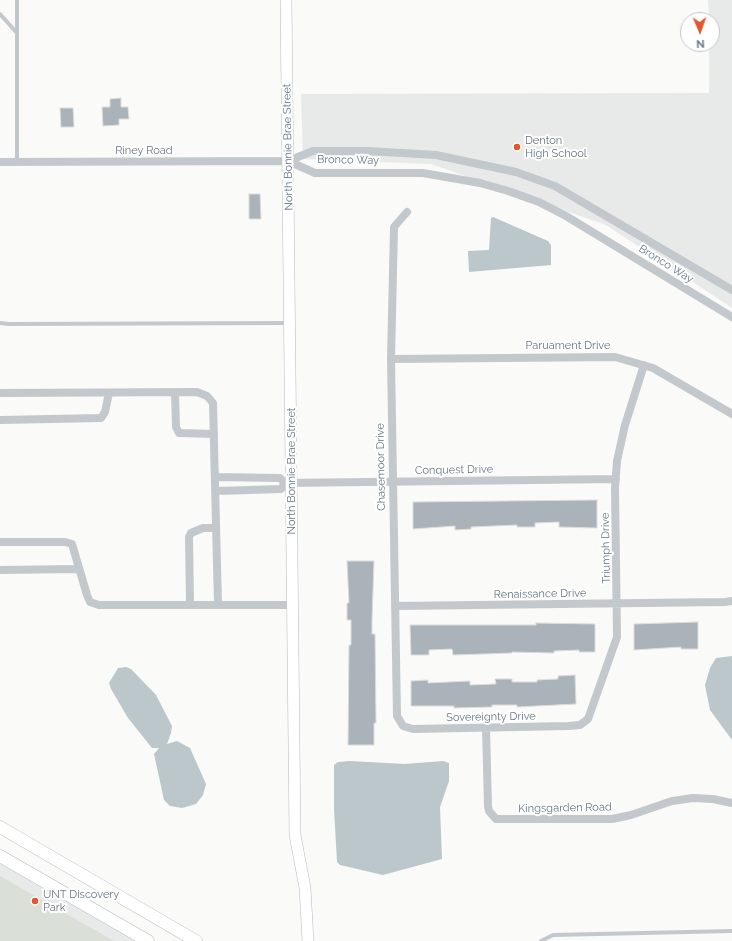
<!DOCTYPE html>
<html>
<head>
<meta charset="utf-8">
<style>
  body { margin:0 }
  #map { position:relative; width:732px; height:941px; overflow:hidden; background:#fafaf8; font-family:Raleway,sans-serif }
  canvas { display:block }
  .north { position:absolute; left:680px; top:12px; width:40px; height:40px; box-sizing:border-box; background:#fff; border:1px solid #c1c8cd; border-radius:50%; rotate:178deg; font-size:11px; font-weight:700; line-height:16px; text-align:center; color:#657683 }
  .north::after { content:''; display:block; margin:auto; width:14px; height:18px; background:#e4572e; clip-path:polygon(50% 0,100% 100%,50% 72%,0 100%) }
</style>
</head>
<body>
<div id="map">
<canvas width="732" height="941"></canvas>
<div class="north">N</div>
</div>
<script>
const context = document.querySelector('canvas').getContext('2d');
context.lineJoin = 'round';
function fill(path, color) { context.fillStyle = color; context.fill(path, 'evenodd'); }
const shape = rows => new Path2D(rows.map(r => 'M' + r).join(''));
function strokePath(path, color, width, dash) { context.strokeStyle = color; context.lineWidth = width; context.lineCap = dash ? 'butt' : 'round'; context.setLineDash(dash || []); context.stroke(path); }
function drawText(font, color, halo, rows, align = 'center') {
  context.font = font + ' Raleway,sans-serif'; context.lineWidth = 4; context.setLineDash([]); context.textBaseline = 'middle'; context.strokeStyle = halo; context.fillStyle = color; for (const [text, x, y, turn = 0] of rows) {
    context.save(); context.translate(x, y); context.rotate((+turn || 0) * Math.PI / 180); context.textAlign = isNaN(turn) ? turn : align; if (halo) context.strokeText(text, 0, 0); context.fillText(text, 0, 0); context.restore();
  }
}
fill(shape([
  [708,0,732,0,732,308,606,225,431,164,303,159,301,94,709,93,709,44,712,44,712,20,709,20],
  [0,861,141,941,0,941]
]), '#e8e9e9');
fill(shape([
  [0,876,114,941,0,941]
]), '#dadfd7');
fill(shape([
  [493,217,548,241,551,245,551,265,469,272,468,251,489,250,491,218],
  [732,656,732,740,710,710,705,685,710,668,716,658],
  [126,667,131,669,156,695,172,726,171,733,167,744,177,741,190,748,206,784,203,795,196,804,182,808,170,806,164,800,154,754,159,748,152,748,128,718,111,689,109,683,118,668],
  [350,761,405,764,443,761,449,763,449,781,440,807,442,859,383,875,340,865,337,862,334,809,334,765,338,762]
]), '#bbc7cb');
const building = shape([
  [121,98,121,107,128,107,129,119,119,119,119,125,103,126,102,107,110,107,110,99,121,98],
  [60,108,73,108,74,127,61,127,60,108],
  [249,194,260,194,261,219,249,219,249,194],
  [597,500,597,528,559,527,559,522,535,523,535,527,517,527,517,525,471,527,471,529,455,530,455,526,413,529,413,502,597,500],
  [347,561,374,561,372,620,372,634,375,634,376,723,374,723,374,745,348,745,349,645,351,645,351,620,347,620,347,603,349,603,347,561],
  [698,622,698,649,681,649,681,647,634,650,634,624,698,622],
  [536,623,595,624,595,652,579,652,579,650,554,651,554,653,512,652,512,653,453,655,452,649,429,650,429,655,411,655,410,625,536,625,536,623],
  [575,675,576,704,517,707,517,705,492,705,492,707,454,708,454,706,411,706,411,681,428,680,428,683,470,681,470,685,496,684,495,679,512,679,512,682,537,682,537,680,558,679,558,676,575,675]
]);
fill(building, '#aab3b9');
strokePath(building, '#dcdcda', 1);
const secondary = shape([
  [286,0,295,835,305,888,308,941]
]);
const primary = shape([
  [0,827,196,941],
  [0,856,148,941]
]);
strokePath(secondary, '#b3babf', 12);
strokePath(primary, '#b5babe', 13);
strokePath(shape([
  [0,14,17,33],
  [17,162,17,0],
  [0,323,9,324,289,323],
  [541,941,553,935,732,931]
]), '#c3c8cc', 4);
strokePath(shape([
  [288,161,315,173,423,173,480,183,508,191,539,202,566,216,732,317],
  [0,162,288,161,313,151,368,151,436,155,516,172,555,186,732,290],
  [407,212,394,227,391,359,397,716,403,726,413,729,568,726,580,725,588,719,617,637,615,488,617,461,625,425,644,365],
  [391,359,615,357,653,368,732,414],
  [0,393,197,392,207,396,213,403,218,605,99,605,90,602,87,595,72,544,65,542,0,542],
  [175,393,176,427,179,433,214,434],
  [0,420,101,418,105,412,109,393],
  [216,477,280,478,285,483,616,479],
  [216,491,281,489,285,483],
  [0,570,79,569],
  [190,605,189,537,191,533,203,528,216,528],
  [218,605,293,605],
  [395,606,725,602,732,601],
  [486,728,488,806,489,811,496,819,612,819,631,815,672,801,693,798,713,799,732,803]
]), '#c3c8cc', 8);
strokePath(secondary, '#fff', 11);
strokePath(primary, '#fff', 12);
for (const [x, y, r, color] of [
  [517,147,4,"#e4572e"],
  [35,901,4,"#e4572e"]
]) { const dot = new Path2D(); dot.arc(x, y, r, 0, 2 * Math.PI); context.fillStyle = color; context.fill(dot); strokePath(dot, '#fff', 1.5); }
drawText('11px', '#657683', '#fff', [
  ["Denton",525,141],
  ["High School",525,154],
  ["UNT Discovery",43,895],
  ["Park",43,908]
], 'left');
drawText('11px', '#657683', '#fff', [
  ["North Bonnie Brae Street",288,147,-91],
  ["Riney Road",144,151],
  ["Bronco Way",348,160,1],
  ["Bronco Way",666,264,32],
  ["Paruament Drive",568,346],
  ["Chasemoor Drive",381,467,-91],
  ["Conquest Drive",454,470,-1],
  ["North Bonnie Brae Street",292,471,-90],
  ["Triumph Drive",606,548,-91],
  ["Renaissance Drive",540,594,-1],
  ["Sovereignty Drive",491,717,-1],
  ["Kingsgarden Road",565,808,-1]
]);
</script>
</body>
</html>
